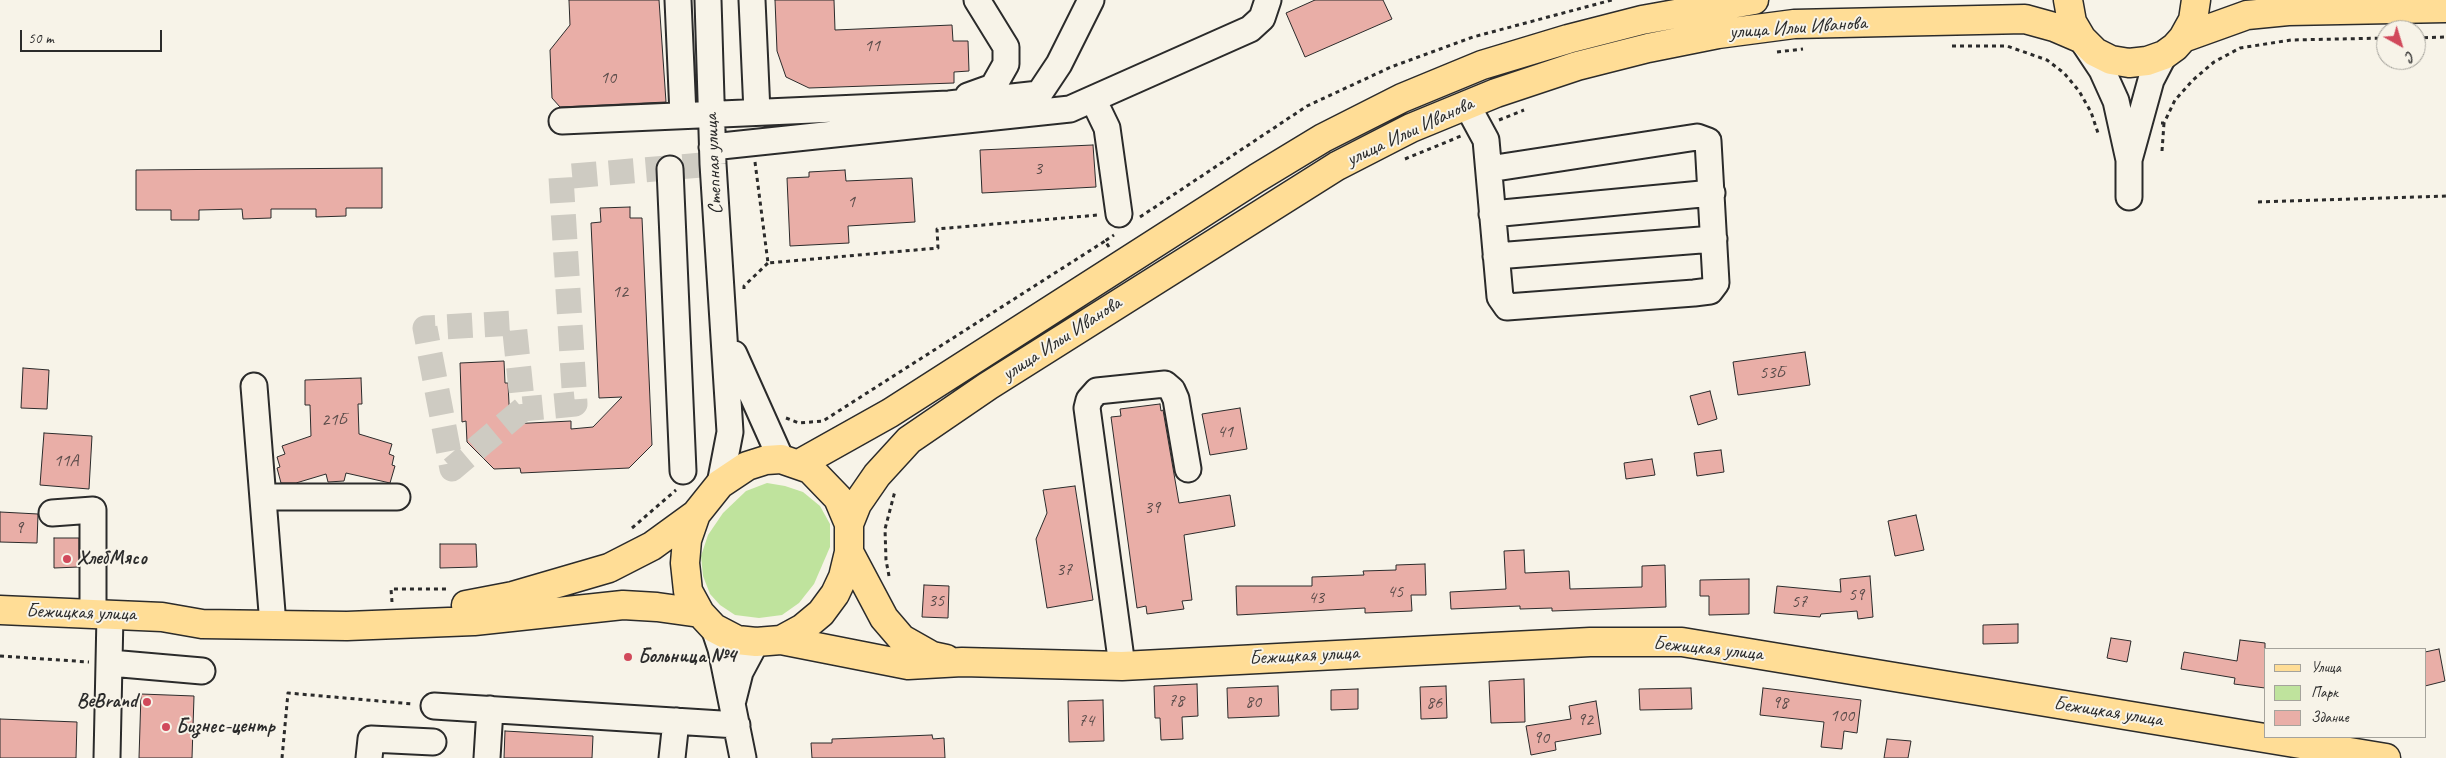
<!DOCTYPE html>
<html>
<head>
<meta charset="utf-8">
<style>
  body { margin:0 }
  #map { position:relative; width:2446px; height:758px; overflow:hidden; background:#f7f3e8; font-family:Caveat,sans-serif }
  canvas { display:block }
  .legend { position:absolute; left:2264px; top:648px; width:162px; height:90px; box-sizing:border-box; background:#f7f3e8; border:1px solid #a5a39c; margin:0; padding:6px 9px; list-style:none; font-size:15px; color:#2b2b2b }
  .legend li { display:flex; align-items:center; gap:10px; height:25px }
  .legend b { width:25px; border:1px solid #a5a39c }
  .north { position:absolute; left:2376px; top:20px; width:50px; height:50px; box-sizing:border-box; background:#f7f3e8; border:1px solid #a5a39c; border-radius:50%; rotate:141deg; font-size:14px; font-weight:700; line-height:20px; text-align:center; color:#2b2b2b }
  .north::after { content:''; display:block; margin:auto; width:18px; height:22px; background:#d1495b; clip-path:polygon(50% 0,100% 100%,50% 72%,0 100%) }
  .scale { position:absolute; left:20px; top:30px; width:142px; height:22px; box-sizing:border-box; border:2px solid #2b2b2b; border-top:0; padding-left:6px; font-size:15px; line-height:18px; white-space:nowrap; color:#2b2b2b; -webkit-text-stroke:4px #f7f3e8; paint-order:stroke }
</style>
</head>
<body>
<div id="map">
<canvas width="2446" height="758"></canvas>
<ul class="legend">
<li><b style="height:6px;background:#ffdd96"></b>Улица</li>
<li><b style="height:14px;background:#bfe39d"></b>Парк</li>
<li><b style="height:14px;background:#e9aea7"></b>Здание</li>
</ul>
<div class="north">С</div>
<div class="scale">50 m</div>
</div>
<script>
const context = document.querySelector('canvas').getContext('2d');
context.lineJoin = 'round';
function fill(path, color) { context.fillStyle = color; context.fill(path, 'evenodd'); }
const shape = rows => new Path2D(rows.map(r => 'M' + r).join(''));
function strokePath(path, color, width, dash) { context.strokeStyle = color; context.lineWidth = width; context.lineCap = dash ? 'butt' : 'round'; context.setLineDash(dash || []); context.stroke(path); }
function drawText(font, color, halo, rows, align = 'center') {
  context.font = font + ' Caveat,sans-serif'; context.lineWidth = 4; context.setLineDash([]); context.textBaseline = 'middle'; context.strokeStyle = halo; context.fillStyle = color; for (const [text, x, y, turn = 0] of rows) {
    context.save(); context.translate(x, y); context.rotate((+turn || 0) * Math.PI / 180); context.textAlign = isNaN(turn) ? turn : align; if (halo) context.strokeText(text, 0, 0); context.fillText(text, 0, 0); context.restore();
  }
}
fill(shape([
  [767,483,785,486,803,492,820,506,830,524,830,547,814,584,799,603,782,615,759,618,735,615,720,605,710,594,703,576,701,556,708,535,723,513,746,491]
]), '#bfe39d');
const building = shape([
  [569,0,659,0,666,102,560,107,552,98,550,50,570,25,569,0],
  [775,0,834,0,835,30,952,25,953,41,968,41,969,71,954,72,954,83,809,88,786,77,777,51,775,0],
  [1315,0,1383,0,1392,19,1305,57,1286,13,1315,0],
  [1093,145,1096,187,982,193,980,150,1093,145],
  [382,168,382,208,346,208,346,216,316,217,316,209,271,209,271,218,243,219,242,209,199,210,199,220,171,220,171,210,136,210,136,170,382,168],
  [845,170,846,181,912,178,915,222,848,226,849,243,790,246,787,178,809,177,809,172,845,170],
  [630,207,630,218,642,218,652,445,629,468,521,473,520,468,494,469,467,442,466,421,462,422,460,363,504,361,505,383,508,383,510,424,571,421,571,429,593,427,622,397,599,398,591,223,601,222,600,208,630,207],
  [1805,352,1810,385,1738,395,1733,362,1805,352],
  [23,368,49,370,47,409,21,408,23,368],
  [361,378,362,404,358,404,359,434,392,444,389,454,394,456,392,465,395,466,390,483,346,473,344,481,328,482,326,474,296,483,281,483,277,468,280,467,277,457,285,454,282,446,311,436,310,405,305,405,305,380,361,378],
  [1710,391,1717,419,1698,425,1690,396,1710,391],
  [1160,404,1161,411,1163,410,1179,503,1230,495,1235,526,1184,535,1192,600,1182,601,1184,609,1147,614,1146,606,1137,608,1111,417,1121,416,1120,409,1160,404],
  [1240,408,1247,449,1210,455,1202,414,1240,408],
  [44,433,92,436,89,489,40,485,44,433],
  [1721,450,1724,472,1697,476,1694,453,1721,450],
  [1652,459,1655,475,1626,479,1624,463,1652,459],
  [1075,486,1093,600,1047,608,1036,539,1047,513,1043,490,1075,486],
  [0,512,38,514,37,543,0,542,0,512],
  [1916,515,1924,550,1895,556,1888,521,1916,515],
  [54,538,79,538,79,567,54,568,54,538],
  [440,544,476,544,477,567,440,568,440,544],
  [1524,550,1525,573,1569,571,1570,589,1642,587,1642,566,1665,565,1666,607,1552,611,1552,608,1520,609,1520,606,1451,609,1450,592,1506,589,1504,551,1524,550],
  [1425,564,1426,595,1411,595,1412,611,1365,613,1365,608,1237,615,1236,586,1312,586,1312,577,1364,575,1363,571,1396,570,1396,565,1425,564],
  [1870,576,1873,617,1858,619,1857,611,1821,614,1820,617,1774,613,1777,586,1841,592,1840,579,1870,576],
  [1749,579,1749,614,1709,615,1709,596,1700,596,1700,580,1749,579],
  [924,585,949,586,948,618,922,617,924,585],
  [2018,624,2018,643,1983,644,1983,625,2018,624],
  [2111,638,2131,641,2127,662,2107,658,2111,638],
  [2240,640,2265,643,2265,688,2234,684,2235,678,2181,669,2184,652,2237,661,2240,640],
  [2439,649,2445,681,2425,686,2425,652,2439,649],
  [1524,679,1525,722,1491,723,1489,681,1524,679],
  [1197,684,1198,716,1182,717,1183,739,1161,740,1160,718,1155,718,1154,686,1197,684],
  [1278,686,1279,716,1228,718,1227,688,1278,686],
  [1446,686,1447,718,1421,719,1420,687,1446,686],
  [1691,688,1692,709,1640,710,1639,689,1691,688],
  [1763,688,1861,700,1857,733,1844,731,1842,749,1821,747,1824,722,1760,715,1763,688],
  [1358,689,1358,709,1331,710,1331,690,1358,689],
  [141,694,194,696,192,758,139,758,141,694],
  [1103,700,1104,741,1069,742,1068,701,1103,700],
  [1596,701,1601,734,1555,742,1556,750,1531,755,1526,726,1571,719,1569,706,1596,701],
  [0,719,77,722,76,758,0,758,0,719],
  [505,731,593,736,592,758,504,758,505,731],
  [932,735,933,739,944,738,945,758,812,758,811,743,832,743,832,739,932,735],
  [1887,739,1911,741,1908,758,1884,758,1887,739]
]);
fill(building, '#e9aea7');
strokePath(building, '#2b2b2b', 1);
strokePath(shape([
  [523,409,452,469,425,328,514,323,523,409,575,404,561,177,713,164]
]), '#cecbc2', 25, [25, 12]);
const minor = shape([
  [678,0,683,115],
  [708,0,713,164,730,432,720,484],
  [752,0,757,112],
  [2084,43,2102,70,2116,101,2129,160,2151,80,2164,55],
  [968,96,993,87,1006,64,1006,47,977,0],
  [1093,99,1107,128,1119,214],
  [1467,105,1486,140,1500,297,1507,307,1694,293,1710,291,1716,283,1708,141,1697,137,1489,169],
  [562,121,949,104,1039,94,1059,64,1091,0],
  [712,147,1070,109,1250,29,1262,18,1268,0],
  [670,169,683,471],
  [2129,197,2129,160],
  [1492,214,1712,193],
  [1496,256,1714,239],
  [734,354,781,459],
  [254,386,273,625],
  [263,497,397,497],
  [52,513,93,510,93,614],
  [714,628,721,649,743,758],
  [110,663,202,671],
  [1122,666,1087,408,1089,400,1097,391,1165,384,1172,390,1176,399,1188,469],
  [733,700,740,672,756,642],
  [434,706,737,725],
  [107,758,110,615],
  [369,758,371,739,433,742],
  [487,758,490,709],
  [672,758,676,721]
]);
const major = shape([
  [2068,0,2072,22,2082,39,2095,52,2111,60,2129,63,2147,61,2164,55,2175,47,2183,38,2193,20,2196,0],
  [2183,38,2247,15,2288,11,2446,8],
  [781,459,810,469,838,498,849,524,849,552,843,577,835,594,821,613,803,628,781,640,756,642,737,640,714,628,700,613,688,591,685,563,687,540,696,514,720,484,747,466,766,460,781,459],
  [799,464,890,413,1257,178,1323,138,1402,98,1482,65,1568,39,1642,20,1754,0],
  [849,524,857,504,877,475,909,440,988,386,1337,166,1411,128,1496,93,1577,66,1648,48,1718,34,1794,24,2025,19,2054,27,2082,39],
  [849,552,884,618,902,639,932,656,946,659],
  [466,605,513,596,609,568,652,546,696,514],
  [0,610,162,617,202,624,347,626,474,621,623,605,657,607,700,613],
  [781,640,908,665,962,662,1122,666,1590,642,1682,642,2386,758]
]);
strokePath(minor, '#2b2b2b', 29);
strokePath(major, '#2b2b2b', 31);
strokePath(shape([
  [2416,38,2446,37],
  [1952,46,2007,46,2047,60,2064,73,2079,91,2091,112,2099,136],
  [1777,52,1803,49],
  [1499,120,1524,110],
  [2161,123,2164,123,2175,100,2193,80,2214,62,2240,48,2291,40,2386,38],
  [2162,151,2164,123],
  [1405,159,1461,136],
  [755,162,768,263,938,248,937,229,1098,215],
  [2258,202,2446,196],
  [1140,217,1307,106,1391,67,1473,37,1612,0],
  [1109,247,1105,241,1114,235],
  [744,289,744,286,768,263],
  [786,418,799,423,823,421,1105,241],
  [632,528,676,490],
  [889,576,886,560,885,529,895,491],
  [392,602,391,589,449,589],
  [0,656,89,662],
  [282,758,288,693,413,704]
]), '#2b2b2b', 3, [4, 4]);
strokePath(minor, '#f7f3e8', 25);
strokePath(major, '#ffdd96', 28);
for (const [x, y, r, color] of [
  [67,559,5,"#d1495b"],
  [628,657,5,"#d1495b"],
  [147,702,5,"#d1495b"],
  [166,727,5,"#d1495b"]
]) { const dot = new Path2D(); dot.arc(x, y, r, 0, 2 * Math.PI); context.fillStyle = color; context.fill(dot); strokePath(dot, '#f7f3e8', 2); }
drawText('18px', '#5a4c4a', null, [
  ["11",872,46],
  ["10",608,78],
  ["3",1038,169],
  ["1",851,202],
  ["12",620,292],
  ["53Б",1772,373],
  ["21Б",334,420],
  ["41",1225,432],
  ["11А",66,461],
  ["39",1152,508],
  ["9",19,528],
  ["37",1064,570],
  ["45",1395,592],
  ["59",1856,595],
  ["43",1316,598],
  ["35",936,601],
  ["57",1799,602],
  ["78",1176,701],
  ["80",1253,702],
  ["86",1434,703],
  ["98",1780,703],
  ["100",1842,716],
  ["92",1585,720],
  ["74",1086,721],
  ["90",1541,738]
]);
drawText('20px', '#2b2b2b', '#f7f3e8', [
  ["улица Ильи Иванова",1798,28,-4],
  ["улица Ильи Иванова",1410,132,-25],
  ["Степная улица",714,164,-93],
  ["улица Ильи Иванова",1062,339,-33],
  ["Бежицкая улица",81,613,2],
  ["Бежицкая улица",1708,649,6],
  ["Бежицкая улица",1304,656,-3],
  ["Бежицкая улица",2108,712,9]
]);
drawText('bold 20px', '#2b2b2b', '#f7f3e8', [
  ["ХлебМясо",77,559],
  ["Больница №4",638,657],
  ["BeBrand",137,702,"right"],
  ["Бизнес-центр",176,727]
], 'left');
</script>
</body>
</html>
